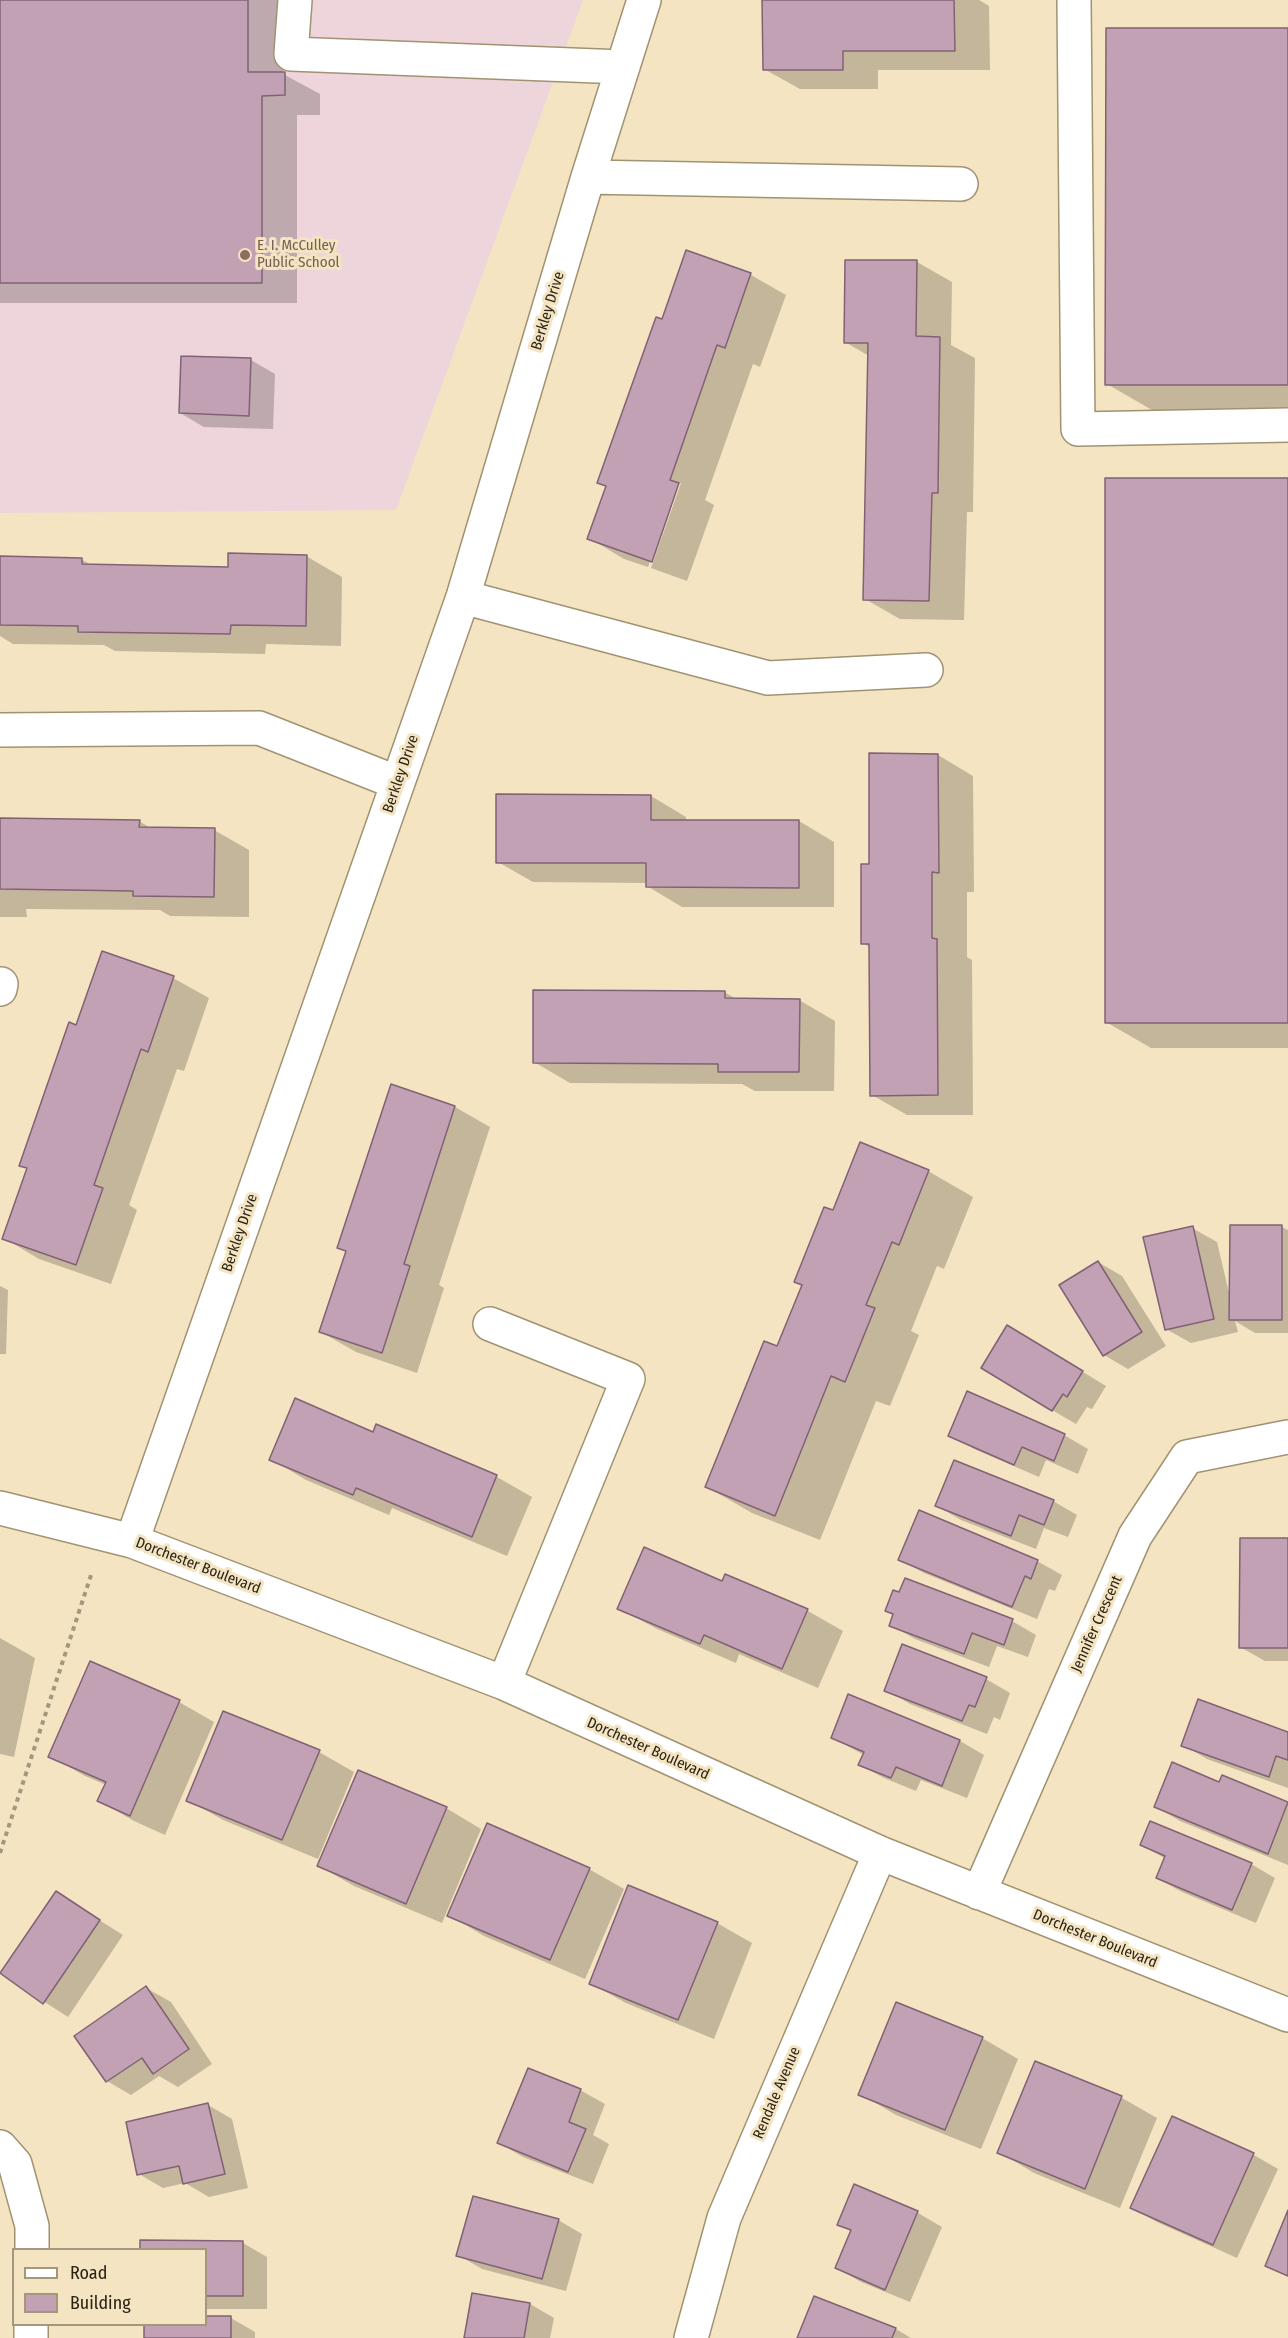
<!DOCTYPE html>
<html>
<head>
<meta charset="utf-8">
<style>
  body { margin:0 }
  #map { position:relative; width:1288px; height:2338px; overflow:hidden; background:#f4e4c1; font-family:"Fira Sans Condensed",sans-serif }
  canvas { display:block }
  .legend { position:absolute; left:12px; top:2248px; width:195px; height:78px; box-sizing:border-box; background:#f4e4c1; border:2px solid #a3977d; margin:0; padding:8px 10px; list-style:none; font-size:18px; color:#292316 }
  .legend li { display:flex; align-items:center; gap:12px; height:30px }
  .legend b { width:30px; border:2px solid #a3977d }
</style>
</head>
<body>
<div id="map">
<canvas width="1288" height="2338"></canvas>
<ul class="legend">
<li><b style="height:8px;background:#fff"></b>Road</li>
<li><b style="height:16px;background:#c3a1b5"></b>Building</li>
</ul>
</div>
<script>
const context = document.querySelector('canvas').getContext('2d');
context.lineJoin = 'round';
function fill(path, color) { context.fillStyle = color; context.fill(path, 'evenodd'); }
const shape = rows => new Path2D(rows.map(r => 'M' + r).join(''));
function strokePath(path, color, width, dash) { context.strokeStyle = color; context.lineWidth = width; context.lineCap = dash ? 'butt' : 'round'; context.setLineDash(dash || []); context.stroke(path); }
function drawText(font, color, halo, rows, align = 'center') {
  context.font = font + ' "Fira Sans Condensed",sans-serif'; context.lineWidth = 6; context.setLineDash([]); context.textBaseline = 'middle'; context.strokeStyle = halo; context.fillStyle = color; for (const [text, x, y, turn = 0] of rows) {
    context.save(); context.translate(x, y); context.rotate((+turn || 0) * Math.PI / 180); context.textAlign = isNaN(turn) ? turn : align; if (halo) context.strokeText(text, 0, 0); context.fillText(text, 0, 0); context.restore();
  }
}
fill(shape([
  [0,0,583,0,396,510,0,513]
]), '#eed4db');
fill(shape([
  [0,0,283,0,283,74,320,94,320,115,297,115,297,303,0,303],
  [838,0,979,0,989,6,990,70,878,70,878,89,800,89,764,69],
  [1288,29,1288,410,1152,410,1107,384],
  [687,252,751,275,786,295,760,367,753,364,705,500,714,505,687,581,651,568,681,483,678,483,648,567,624,559,589,538],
  [917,262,952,282,951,345,975,358,973,512,967,512,964,620,900,619,865,599,869,356,845,342],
  [251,360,275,374,273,429,204,427,180,413],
  [1288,479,1288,1048,1151,1048,1106,1022],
  [306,556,342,577,341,646,266,644,265,654,115,651,104,645,13,644,0,636,0,558,81,559,93,566,230,569],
  [938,755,973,776,974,892,967,892,967,957,972,960,973,1115,907,1115,872,1095,871,948,863,943,871,865],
  [651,796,686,817,686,821,799,821,834,842,834,907,682,907,647,886,647,883,533,882,498,862],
  [0,819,139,821,152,829,214,830,249,850,249,917,170,916,160,910,26,909,27,917,0,917],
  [173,978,209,998,184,1071,177,1069,129,1205,137,1210,111,1284,39,1259,4,1238,29,1169,21,1165,77,1027],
  [724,992,738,1000,799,1000,835,1021,834,1091,755,1091,742,1084,570,1083,534,1062],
  [455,1107,490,1127,439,1285,444,1288,417,1373,356,1352,321,1332,347,1252,339,1247],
  [928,1171,973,1197,944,1269,937,1266,911,1331,919,1335,890,1406,876,1401,820,1540,752,1513,707,1487,778,1348,834,1212],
  [1282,1227,1288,1230,1288,1333,1255,1333,1235,1321,1238,1332,1191,1343,1166,1329,1192,1228,1217,1242,1230,1297],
  [1098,1262,1122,1276,1166,1346,1128,1369,1104,1355],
  [0,1286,8,1290,6,1354,0,1354],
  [1032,1341,1106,1386,1092,1409,1087,1407,1076,1424,1052,1410],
  [377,1426,497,1477,532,1497,507,1556,392,1508,389,1515,306,1480,271,1459,374,1434],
  [950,1435,1064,1435,1088,1449,1078,1474,1046,1460,1039,1477,974,1449],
  [1053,1501,1077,1515,1068,1537,1044,1528,1036,1549,961,1520,937,1506],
  [1288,1540,1288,1661,1265,1661,1240,1647],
  [900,1560,1037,1561,1062,1575,1055,1591,1049,1589,1037,1619,924,1573],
  [726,1576,808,1611,843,1631,818,1688,739,1654,736,1663,655,1628,619,1608,723,1583],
  [1012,1621,1036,1635,1028,1657,997,1646,989,1667,915,1639,891,1625],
  [0,1638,35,1658,14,1757,0,1754],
  [986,1679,1010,1693,1000,1720,994,1717,987,1734,910,1704,886,1690],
  [849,1696,960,1741,984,1755,967,1798,921,1780,916,1791,884,1778,860,1765,864,1755,833,1738],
  [179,1702,214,1722,165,1835,134,1821,99,1801,106,1785,85,1776,50,1756],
  [1288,1734,1288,1788,1207,1759,1183,1745],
  [319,1752,354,1772,318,1859,223,1820,188,1800],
  [1222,1777,1288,1804,1288,1865,1180,1821,1156,1807,1220,1784],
  [446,1808,481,1829,442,1923,354,1886,319,1866],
  [1142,1845,1251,1864,1275,1878,1256,1923,1182,1892,1157,1878,1166,1859],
  [589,1869,624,1889,585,1979,484,1936,449,1915],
  [56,1893,123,1935,68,2017,1,1974],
  [717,1923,752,1943,714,2039,626,2003,590,1983],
  [146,1988,171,2002,212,2064,178,2087,159,2076,131,2095,107,2081],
  [982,2038,1018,2059,981,2149,896,2115,860,2094],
  [1036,2063,1122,2098,1157,2118,1120,2208,1034,2173,999,2152],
  [580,2090,605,2104,593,2135,609,2144,593,2184,523,2157,499,2143],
  [208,2105,232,2119,248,2188,209,2197,185,2183,163,2188,139,2174],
  [1173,2118,1254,2155,1278,2169,1237,2258,1157,2222,1132,2208],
  [855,2186,918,2213,942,2227,910,2302,861,2282,837,2268,852,2232,839,2224],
  [558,2220,582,2234,566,2291,482,2269,458,2255],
  [243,2243,267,2257,267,2309,206,2309,206,2250],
  [815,2298,896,2329,911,2338,799,2338],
  [530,2304,554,2318,550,2338,465,2338],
  [206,2317,231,2318,255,2332,255,2338,146,2338,206,2324]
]), '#0003');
const building = shape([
  [0,0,248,0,248,72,285,72,285,95,262,96,262,283,0,283,0,0],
  [762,0,954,0,955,51,843,51,843,70,763,70,762,0],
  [1106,28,1288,28,1288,385,1105,385,1106,28],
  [686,250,751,273,725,348,717,345,670,480,679,483,652,562,587,539,606,486,597,483,656,317,662,319,686,250],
  [845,260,917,260,916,336,940,337,938,493,932,493,929,601,863,600,868,343,844,343,845,260],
  [181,356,251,358,249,416,179,413,181,356],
  [1105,478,1288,478,1288,1023,1105,1023,1105,478],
  [228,553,307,555,306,626,231,625,230,634,78,632,78,626,0,625,0,556,82,558,82,564,228,567,228,553],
  [869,753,938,754,939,873,932,872,932,938,937,939,938,1095,870,1096,869,944,861,944,861,864,869,864,869,753],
  [496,794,651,795,651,820,799,820,799,888,646,887,646,863,496,863,496,794],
  [0,818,140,820,139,827,215,828,214,897,133,896,133,891,0,889,0,818],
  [102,951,174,976,148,1052,141,1049,94,1185,103,1188,76,1265,2,1239,27,1168,19,1166,69,1022,76,1025,102,951],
  [533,990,725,991,725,998,800,999,799,1072,718,1072,718,1064,533,1063,533,990],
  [391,1084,455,1106,404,1264,410,1266,382,1353,319,1332,346,1251,337,1248,391,1084],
  [860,1142,929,1170,899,1245,892,1242,866,1305,875,1308,845,1382,831,1376,775,1516,705,1487,764,1341,777,1346,802,1285,794,1282,824,1207,833,1210,860,1142],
  [1230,1225,1282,1225,1282,1320,1229,1320,1230,1225],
  [1193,1226,1214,1319,1165,1330,1143,1237,1193,1226],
  [1098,1261,1142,1332,1103,1356,1059,1285,1098,1261],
  [1007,1325,1083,1371,1067,1397,1063,1394,1052,1411,981,1368,1007,1325],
  [967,1391,1065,1434,1054,1461,1022,1447,1014,1465,948,1436,967,1391],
  [295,1398,373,1432,376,1424,497,1475,472,1537,356,1488,353,1495,269,1460,295,1398],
  [954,1460,1054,1500,1044,1525,1019,1515,1011,1536,935,1506,954,1460],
  [919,1510,1038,1560,1031,1579,1025,1576,1012,1607,898,1560,919,1510],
  [1240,1538,1288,1538,1288,1648,1239,1648,1240,1538],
  [644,1547,722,1581,725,1574,808,1609,782,1669,704,1635,700,1644,617,1609,644,1547],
  [905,1578,1013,1619,1004,1645,972,1633,964,1654,889,1626,893,1614,885,1611,893,1590,899,1592,905,1578],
  [902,1644,987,1677,975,1707,969,1705,962,1721,884,1691,902,1644],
  [90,1661,180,1700,130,1816,97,1801,106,1782,48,1757,90,1661],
  [848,1694,960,1740,942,1786,896,1767,891,1778,858,1765,864,1752,831,1738,848,1694],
  [1198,1699,1288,1732,1288,1760,1276,1756,1269,1777,1181,1746,1198,1699],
  [223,1711,320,1750,282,1840,186,1801,223,1711],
  [1172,1762,1219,1782,1222,1775,1288,1802,1268,1854,1154,1807,1172,1762],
  [358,1770,447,1807,406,1904,317,1866,358,1770],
  [1150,1821,1252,1863,1232,1910,1156,1878,1165,1856,1140,1845,1150,1821],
  [487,1823,590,1868,550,1960,447,1916,487,1823],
  [628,1885,718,1922,678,2020,589,1984,628,1885],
  [56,1891,100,1920,43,2004,0,1973,56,1891],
  [146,1986,189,2049,153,2074,142,2058,106,2082,74,2036,146,1986],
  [896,2002,983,2037,945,2130,858,2095,896,2002],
  [1035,2061,1122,2096,1085,2189,997,2153,1035,2061],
  [528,2068,581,2089,569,2122,586,2129,568,2172,497,2143,528,2068],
  [208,2103,225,2174,183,2184,179,2166,137,2175,126,2122,208,2103],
  [1172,2116,1254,2153,1213,2245,1130,2208,1172,2116],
  [854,2184,918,2211,885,2290,835,2268,851,2230,837,2225,854,2184],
  [473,2196,559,2219,542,2279,456,2256,473,2196],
  [1288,2210,1288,2276,1265,2266,1288,2210],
  [140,2240,243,2241,243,2296,206,2296,206,2250,140,2250,140,2240],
  [472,2293,530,2303,524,2338,464,2338,472,2293],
  [814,2296,896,2328,892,2338,797,2338,814,2296],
  [206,2316,231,2316,231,2338,144,2338,144,2324,206,2324,206,2316]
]);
fill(building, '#c3a1b5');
strokePath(building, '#816274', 1.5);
const minor = shape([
  [295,0,291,54,623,67],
  [1074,0,1078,429,1288,425],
  [588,177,961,184],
  [463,597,768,678,926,670],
  [0,730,259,728,398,783],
  [0,989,1,984],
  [490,1324,628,1379,504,1683],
  [0,1508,132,1541,504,1683,880,1853,1288,2015],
  [132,1541,463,597,588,177,644,0],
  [979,1893,1135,1536,1187,1457,1288,1437],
  [0,2147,15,2164,32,2226,32,2250],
  [31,2338,31,2324],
  [691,2338,724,2218,880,1853]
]);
strokePath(minor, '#a19372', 36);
strokePath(shape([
  [0,1853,92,1572]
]), '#a3977d', 4, [4.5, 4.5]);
strokePath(minor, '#fff', 33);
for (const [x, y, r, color] of [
  [245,255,6,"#8d6e63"]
]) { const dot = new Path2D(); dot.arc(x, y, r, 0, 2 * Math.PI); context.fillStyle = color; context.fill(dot); strokePath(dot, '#f4e4c1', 2); }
drawText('15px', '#785e54', '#f4e4c1', [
  ["E. I. McCulley",257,246],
  ["Public School",257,263]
], 'left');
drawText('15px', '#292316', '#f4e4c1', [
  ["Berkley Drive",548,311,-73],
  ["Berkley Drive",401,774,-71],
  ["Berkley Drive",240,1233,-71],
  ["Dorchester Boulevard",198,1566,21],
  ["Jennifer Crescent",1097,1624,-66],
  ["Dorchester Boulevard",648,1749,24],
  ["Dorchester Boulevard",1095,1939,22],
  ["Rendale Avenue",777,2093,-67]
]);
</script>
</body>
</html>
